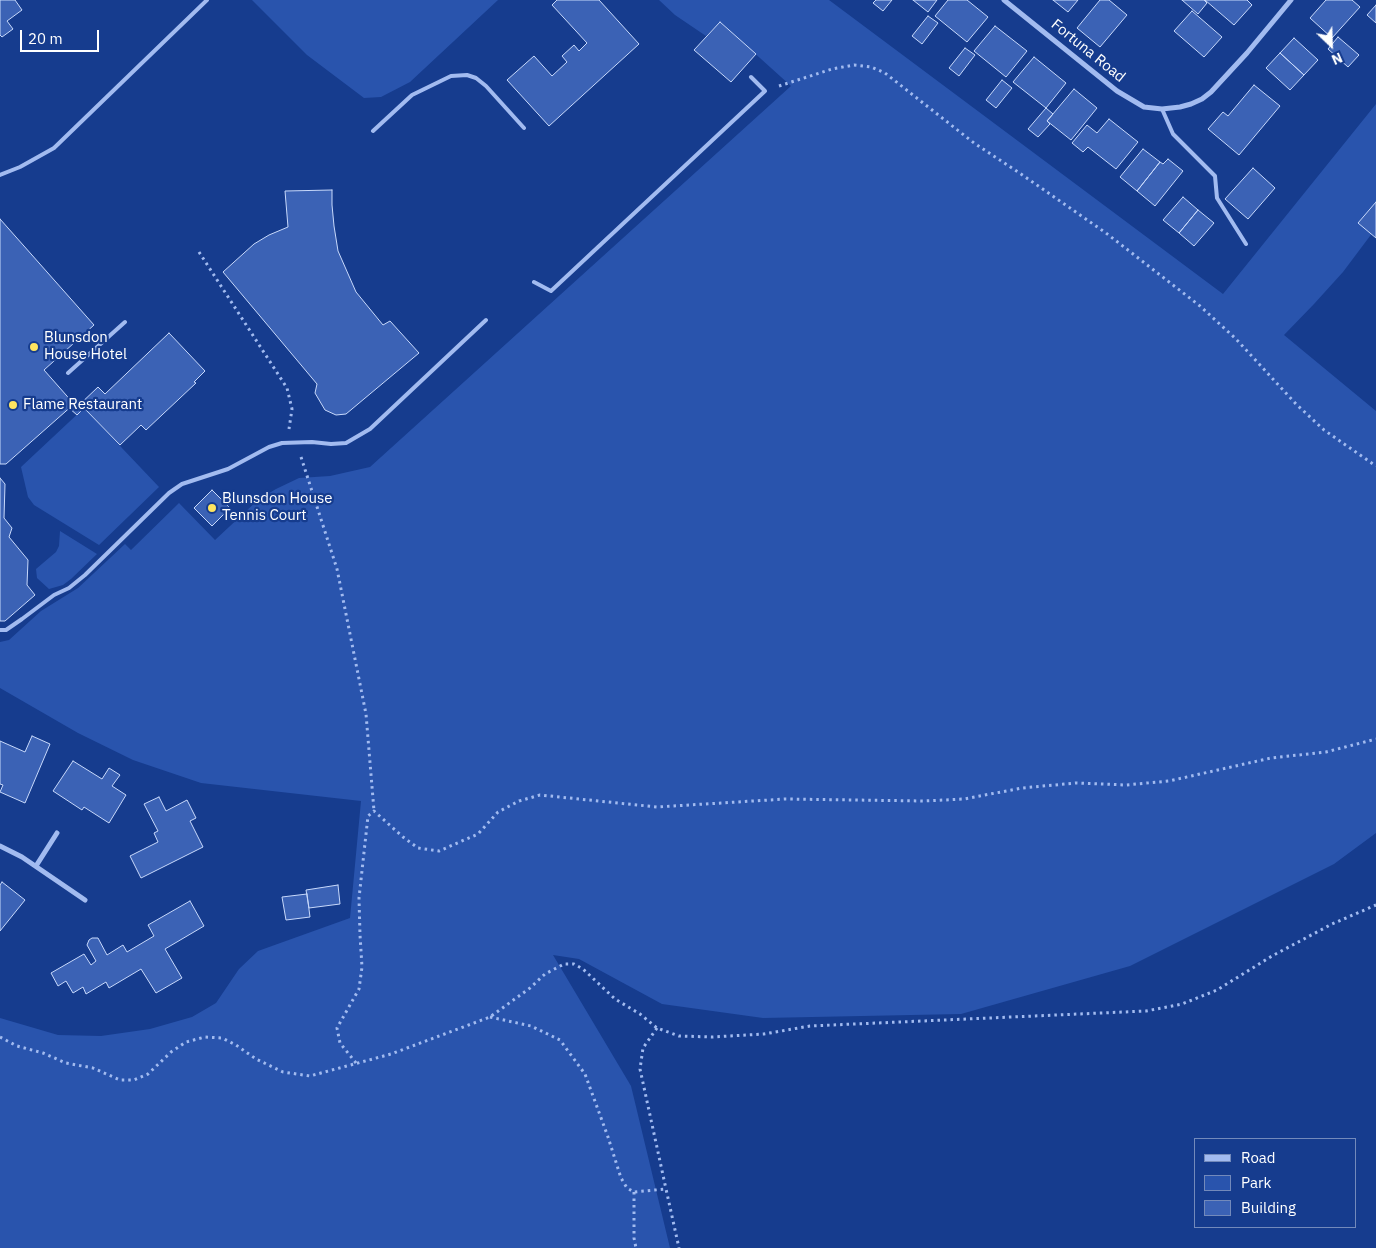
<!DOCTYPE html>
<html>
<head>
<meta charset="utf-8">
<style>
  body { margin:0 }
  #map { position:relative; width:1376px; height:1248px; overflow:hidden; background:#163c8e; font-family:"IBM Plex Sans",sans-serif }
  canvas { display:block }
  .legend { position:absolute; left:1194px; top:1138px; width:162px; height:90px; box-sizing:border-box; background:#163c8e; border:1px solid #738abb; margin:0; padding:6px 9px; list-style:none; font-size:15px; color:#fff }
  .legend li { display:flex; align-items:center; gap:10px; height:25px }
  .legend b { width:25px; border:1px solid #738abb }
  .north { position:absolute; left:1306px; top:20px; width:50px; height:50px; -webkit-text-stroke:4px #163c8e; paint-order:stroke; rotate:156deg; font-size:14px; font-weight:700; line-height:20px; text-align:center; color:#fff }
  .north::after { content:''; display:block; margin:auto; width:18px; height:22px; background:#fff; clip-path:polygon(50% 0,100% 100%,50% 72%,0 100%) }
  .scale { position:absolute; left:20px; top:30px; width:79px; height:22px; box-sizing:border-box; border:2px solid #fff; border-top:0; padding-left:6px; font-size:15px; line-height:18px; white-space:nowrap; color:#fff; -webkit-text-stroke:4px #163c8e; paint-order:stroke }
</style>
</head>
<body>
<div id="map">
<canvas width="1376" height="1248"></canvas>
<ul class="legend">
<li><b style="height:6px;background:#a2bbf0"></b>Road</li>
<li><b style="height:14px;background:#2954ad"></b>Park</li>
<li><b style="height:14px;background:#3b62b5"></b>Building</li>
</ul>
<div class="north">N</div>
<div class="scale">20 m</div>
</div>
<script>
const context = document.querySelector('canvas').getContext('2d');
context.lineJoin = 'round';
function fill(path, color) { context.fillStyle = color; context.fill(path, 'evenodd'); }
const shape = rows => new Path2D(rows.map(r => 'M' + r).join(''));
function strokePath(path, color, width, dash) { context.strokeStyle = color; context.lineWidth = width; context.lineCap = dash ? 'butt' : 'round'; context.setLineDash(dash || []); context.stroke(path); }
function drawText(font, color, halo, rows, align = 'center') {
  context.font = font + ' "IBM Plex Sans",sans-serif'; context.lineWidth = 4.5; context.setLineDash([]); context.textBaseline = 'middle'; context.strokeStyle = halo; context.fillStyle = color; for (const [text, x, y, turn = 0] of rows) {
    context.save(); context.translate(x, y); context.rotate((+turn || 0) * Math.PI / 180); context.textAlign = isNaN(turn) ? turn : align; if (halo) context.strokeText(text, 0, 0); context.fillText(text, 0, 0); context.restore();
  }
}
fill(shape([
  [252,0,498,0,410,82,381,97,364,98,307,55],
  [659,0,829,0,1223,294,1376,104,1376,228,1343,272,1314,304,1284,335,1376,411,1376,833,1334,864,1130,966,961,1014,763,1018,662,1004,579,959,553,955,631,1086,670,1248,0,1248,0,1018,58,1035,101,1036,150,1029,192,1017,216,1003,239,969,258,951,350,918,361,801,201,783,133,760,78,733,0,688,0,642,9,640,41,611,78,588,125,544,131,550,179,503,215,540,259,499,276,489,299,478,330,476,370,467,791,86,720,22,706,36,675,15],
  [84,408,159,487,99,545,34,505,28,497,21,467],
  [60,531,97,554,71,579,63,585,49,589,37,578,36,569,56,552,59,546]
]), '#2954ad');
const building = shape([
  [0,0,15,0,22,10,7,21,13,29,2,37,0,35,0,0],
  [557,0,599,0,639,44,549,126,507,80,534,56,552,76,567,62,562,56,574,45,579,51,587,43,552,5,557,0],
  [876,0,892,0,883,11,873,3,876,0],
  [913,0,937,0,928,12,913,0],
  [948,0,967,0,988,17,967,42,935,16,948,0],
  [1053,0,1078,0,1068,12,1053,0],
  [1100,0,1109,0,1127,15,1100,47,1077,28,1100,0],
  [1182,0,1204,0,1207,3,1198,14,1182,0],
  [1205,0,1247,0,1252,5,1234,25,1205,0],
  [1326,0,1352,0,1360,7,1332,38,1310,18,1326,0],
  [1376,5,1376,23,1367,15,1376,5],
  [1192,11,1222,37,1204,57,1174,31,1192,11],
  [928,16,938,23,922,44,912,36,928,16],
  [720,22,756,54,731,82,694,50,720,22],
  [995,26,1027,51,1006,77,974,51,995,26],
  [1338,37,1359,55,1348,67,1328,49,1338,37],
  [1294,38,1318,60,1304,75,1280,53,1294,38],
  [965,48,975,55,959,76,949,68,965,48],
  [1280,53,1304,75,1290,90,1266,68,1280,53],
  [1034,57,1066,83,1046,108,1013,82,1034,57],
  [1002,80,1012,88,996,108,986,100,1002,80],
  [1254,85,1280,106,1239,155,1208,129,1223,112,1228,116,1254,85],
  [1074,89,1097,108,1071,140,1047,121,1074,89],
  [1046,108,1053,114,1047,121,1050,124,1038,137,1028,129,1046,108],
  [1109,119,1138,142,1116,169,1088,147,1083,152,1072,143,1087,125,1097,133,1109,119],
  [1143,149,1160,162,1137,191,1120,177,1143,149],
  [1168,159,1183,171,1155,206,1137,191,1160,162,1163,164,1168,159],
  [1253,168,1275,188,1248,219,1225,199,1253,168],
  [332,190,332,205,334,226,338,251,356,292,383,325,390,321,419,353,346,414,336,415,325,410,315,393,317,384,223,272,254,244,269,235,288,227,285,191,332,190],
  [1183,197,1198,210,1179,233,1163,220,1183,197],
  [1376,202,1376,238,1358,223,1376,202],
  [1198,210,1214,223,1194,246,1179,233,1198,210],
  [0,219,94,325,44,370,74,404,6,464,0,464,0,219],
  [169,333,205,371,194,382,196,383,146,430,141,425,120,445,84,408,77,415,69,408,74,404,77,407,98,387,105,394,169,333],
  [0,478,5,484,4,518,12,528,9,537,28,560,27,585,35,595,5,621,0,621,0,478],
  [212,490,230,508,212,526,194,508,212,490],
  [32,736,50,744,25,803,0,792,3,785,0,784,0,741,25,752,32,736],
  [73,761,102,779,109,768,120,775,112,786,126,795,109,823,84,807,82,810,53,791,73,761],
  [159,797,166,811,187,800,196,818,190,821,203,847,141,878,130,856,158,842,154,833,158,831,144,804,159,797],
  [2,882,25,900,0,931,0,885,2,882],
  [338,885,340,904,309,908,306,890,338,885],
  [307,894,310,917,286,920,282,897,307,894],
  [190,901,204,926,165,949,182,978,156,993,141,969,109,988,106,982,86,994,83,987,73,993,66,981,58,986,51,973,84,954,91,965,96,961,87,945,89,940,92,938,98,938,107,955,123,945,127,952,154,936,148,925,190,901]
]);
fill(building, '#3b62b5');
strokePath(building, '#c8d9fb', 1);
strokePath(shape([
  [779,86,832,69,854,65,871,67,885,73,974,143,1021,174,1106,233,1200,306,1236,339,1296,404,1324,430,1376,466],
  [199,252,287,388,292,409,289,429],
  [301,457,337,569,366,714,374,811],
  [490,1017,531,1026,560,1040,585,1074,608,1137,621,1178,627,1188,634,1192,666,1189,679,1248],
  [657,1028,643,1048,640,1069,666,1189],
  [0,1037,17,1046,43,1053,66,1063,93,1068,120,1080,134,1080,148,1074,171,1052,186,1042,205,1037,222,1038,236,1045,256,1059,283,1072,310,1076,391,1054,490,1017,530,988,545,974,564,964,574,964,583,969,615,999,640,1014,657,1028,679,1036,713,1037,764,1034,810,1026,1146,1011,1182,1004,1217,990,1272,956,1332,924,1376,905],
  [356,1063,340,1043,337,1028,359,989,362,967,360,935,359,898,368,816,374,811,403,837,418,848,439,851,478,834,498,812,519,801,540,795,657,807,785,799,924,801,964,799,1022,788,1076,783,1126,785,1169,781,1271,758,1326,752,1376,739],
  [634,1192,634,1238,636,1248]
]), '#a2bbf0', 3, [2.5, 4]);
strokePath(shape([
  [1162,109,1173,134,1215,176,1217,198,1246,244],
  [373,131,412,95,451,76,467,75,476,78,486,86,524,128],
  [0,175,20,167,54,148,207,0],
  [534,282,551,291,765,91,751,77],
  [68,373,125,322],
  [0,630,6,630,22,619,54,595,69,588,85,575,169,493,182,484,228,469,269,447,282,443,312,442,331,444,346,443,370,429,486,320]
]), '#a2bbf0', 4);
strokePath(shape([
  [1004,0,1117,91,1144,107,1162,109,1180,107,1191,104,1202,99,1211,92,1247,53,1291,0],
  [0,846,22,857,85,900],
  [36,866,57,833]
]), '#a2bbf0', 5);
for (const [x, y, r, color] of [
  [34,347,5,"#ffe560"],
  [13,405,5,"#ffe560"],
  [212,508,5,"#ffe560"]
]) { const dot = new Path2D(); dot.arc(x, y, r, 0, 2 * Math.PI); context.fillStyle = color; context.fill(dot); strokePath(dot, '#163c8e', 2); }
drawText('15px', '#fff', '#163c8e', [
  ["Fortuna Road",1088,51,39]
]);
drawText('15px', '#fff', '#163c8e', [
  ["Blunsdon",44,338],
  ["House Hotel",44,355],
  ["Flame Restaurant",23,405],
  ["Blunsdon House",222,499],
  ["Tennis Court",222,516]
], 'left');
</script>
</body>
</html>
